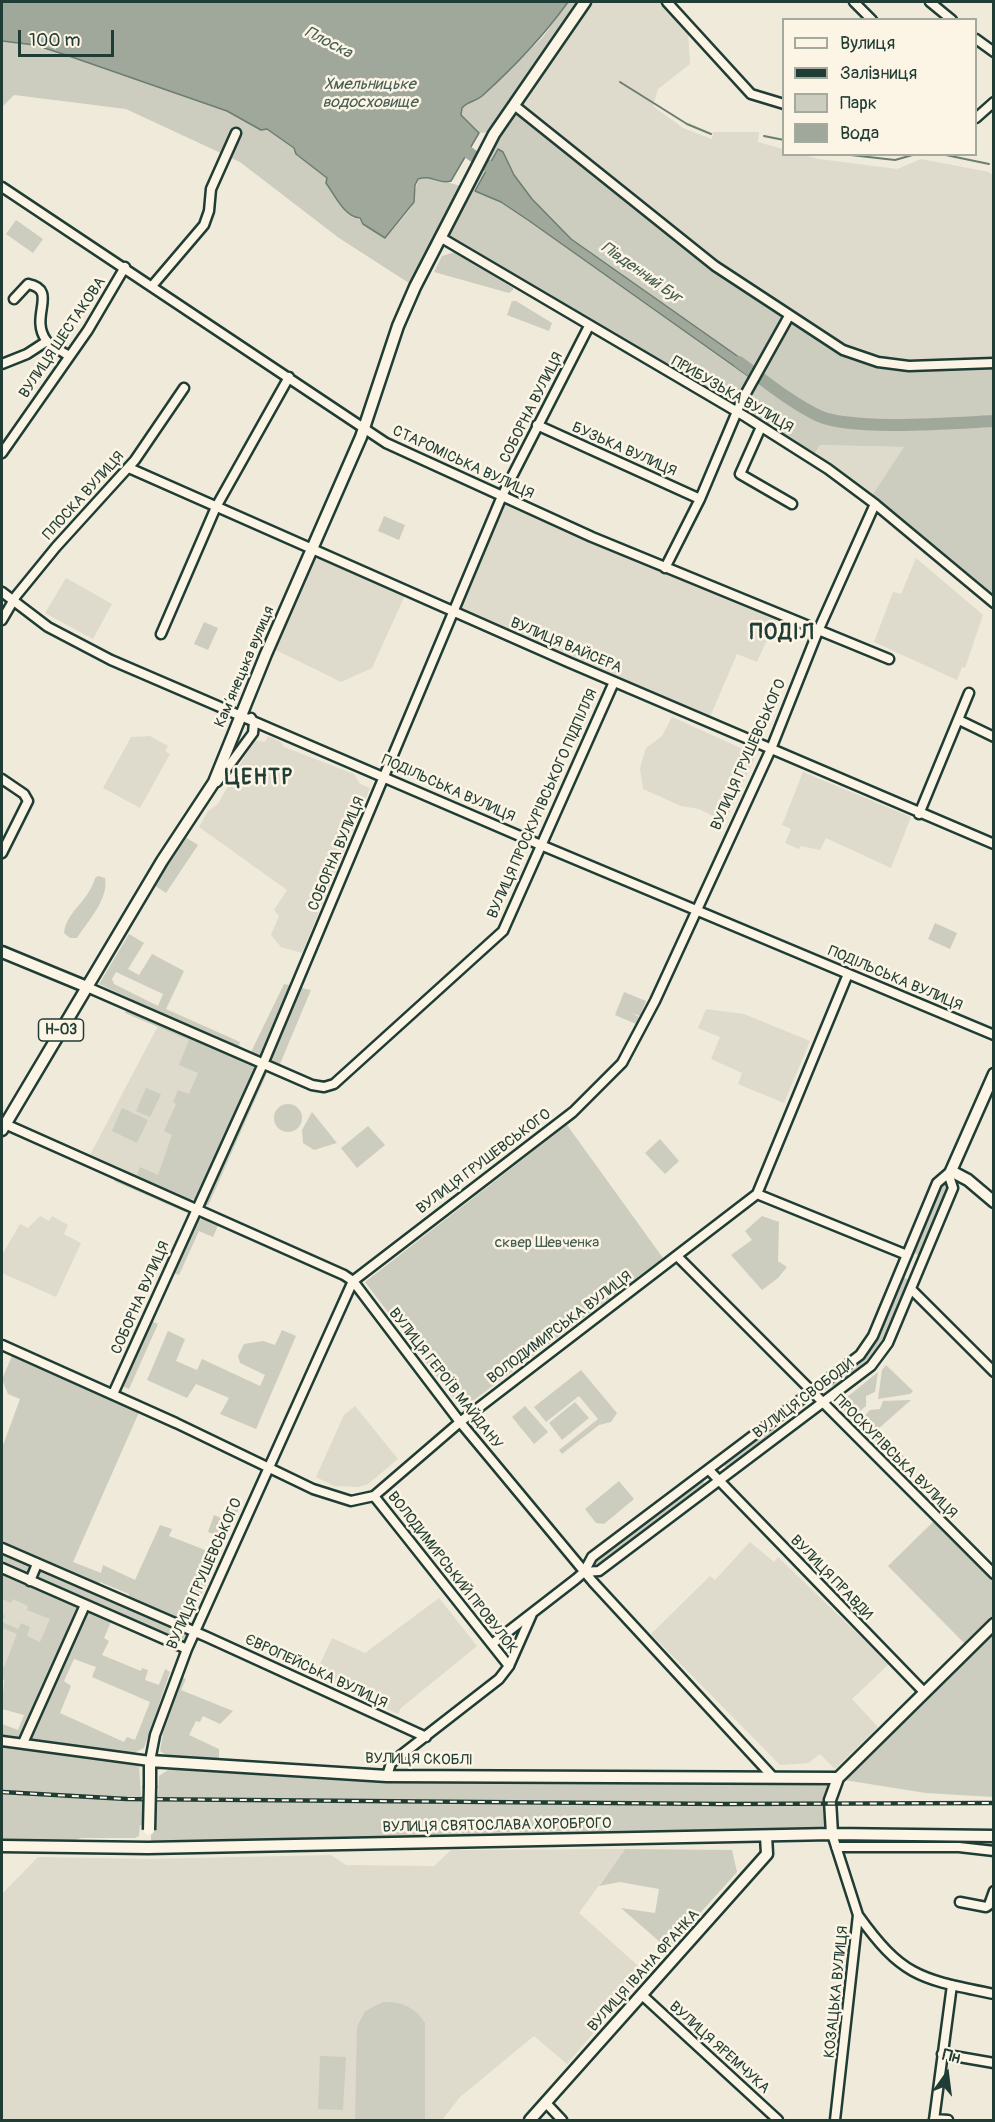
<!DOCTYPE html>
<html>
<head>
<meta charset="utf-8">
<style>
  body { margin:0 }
  #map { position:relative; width:995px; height:2122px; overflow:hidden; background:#efeada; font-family:Pangolin,sans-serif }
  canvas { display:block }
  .frame { position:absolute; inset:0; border:3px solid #1f3d34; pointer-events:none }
  .legend { position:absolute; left:782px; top:18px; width:195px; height:138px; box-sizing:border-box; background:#fcf5e5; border:2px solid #a4ab9e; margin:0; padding:8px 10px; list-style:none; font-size:18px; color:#1f3d34 }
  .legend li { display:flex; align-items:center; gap:12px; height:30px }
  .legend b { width:30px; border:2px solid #a4ab9e }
  .north { position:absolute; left:917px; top:2044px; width:60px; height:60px; -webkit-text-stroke:4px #fcf5e5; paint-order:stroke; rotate:14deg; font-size:16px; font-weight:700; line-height:24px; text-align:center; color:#1f3d34 }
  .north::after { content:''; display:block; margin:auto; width:21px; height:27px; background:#1f3d34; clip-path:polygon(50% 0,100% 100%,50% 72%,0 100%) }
  .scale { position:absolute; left:18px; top:30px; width:96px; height:27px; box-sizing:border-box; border:3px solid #1f3d34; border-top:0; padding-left:8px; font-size:18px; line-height:21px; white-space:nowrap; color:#1f3d34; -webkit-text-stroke:4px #fcf5e5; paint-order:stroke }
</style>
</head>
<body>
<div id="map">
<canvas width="995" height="2122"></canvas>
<div class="frame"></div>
<ul class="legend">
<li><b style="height:8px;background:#fcf5e5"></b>Вулиця</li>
<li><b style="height:8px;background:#1f3d34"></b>Залізниця</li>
<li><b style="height:16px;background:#cccdbf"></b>Парк</li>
<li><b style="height:16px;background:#9fa89a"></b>Вода</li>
</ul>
<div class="north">Пн</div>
<div class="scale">100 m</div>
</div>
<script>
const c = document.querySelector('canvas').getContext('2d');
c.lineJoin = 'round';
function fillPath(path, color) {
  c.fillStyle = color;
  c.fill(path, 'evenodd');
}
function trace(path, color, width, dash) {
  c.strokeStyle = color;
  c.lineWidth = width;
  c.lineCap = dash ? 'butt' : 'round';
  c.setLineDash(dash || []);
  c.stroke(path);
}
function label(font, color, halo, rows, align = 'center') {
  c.font = font + ' Pangolin,sans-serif';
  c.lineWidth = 5;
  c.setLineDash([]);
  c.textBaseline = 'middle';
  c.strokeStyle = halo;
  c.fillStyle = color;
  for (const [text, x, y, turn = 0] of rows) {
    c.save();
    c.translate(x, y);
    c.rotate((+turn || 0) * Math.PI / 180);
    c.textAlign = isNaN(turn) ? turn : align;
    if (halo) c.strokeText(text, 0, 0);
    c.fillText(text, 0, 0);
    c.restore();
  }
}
fillPath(new Path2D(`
  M588,2H663L688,33L690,64L658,89L653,106L683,128L712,139L713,132H759L758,142L783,149L784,154L804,155L819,159L897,169L921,159L989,172L994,176L993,360L909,364L879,359L845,347L717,263L518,104Z
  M820,445L905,447L871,497L813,456Z
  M504,500L777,617L757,662L737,654L709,719L457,609Z
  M313,553L406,593L372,668L341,682L272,648Z
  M916,558L983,615L965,668L962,667L957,680L874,642L893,592L901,594Z
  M66,578L112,604L93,639L45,613Z
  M672,717L756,755L725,822L699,809L681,806L643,789L640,768L646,748L662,736Z
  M150,736L168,746L165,751L170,754L140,808L103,788L131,737Z
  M268,736L281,742L284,747L354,774L360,784L370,788L302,953L281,947L271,935L279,916L274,910L287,890L199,827L208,811L218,804L254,740L265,742Z
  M803,772L911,817L891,868L826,838L820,850L801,846L799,849L785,843L791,829L782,825Z
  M706,1009L744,1014L810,1041L784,1103L738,1084L742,1073L711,1059L720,1037L698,1028Z
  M158,1026L216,1051L156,1184L90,1155Z
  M40,1216L49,1221L52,1216L68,1225L64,1234L81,1243L56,1297L2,1273V1255L20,1224L28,1228Z
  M355,1406L398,1459L368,1484L359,1487L334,1486L316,1477L344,1415Z
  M750,1542L774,1562L778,1557L889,1664L852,1699L878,1727L835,1769L820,1754L808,1763L780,1765L651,1634L710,1576L715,1580Z
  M2,1575L83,1610L60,1663L2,1667Z
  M439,1598L477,1646L401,1708L398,1714L315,1675L332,1638L365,1653Z
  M625,1849L579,1913L645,1972L567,2064L534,2036L460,2097L442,2120H2V1894L38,1857L148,1859L331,1855L346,1865L434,1866L451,1850Z`), '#dedbcc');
fillPath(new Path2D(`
  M568,2H581L492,132L479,133L461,115L462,108L479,98L527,53L543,37Z
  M2,41L35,45L109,69L227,111L261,130L267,129L294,148L296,154L327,178L326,183L344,208L382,237H387L411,208L418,179L427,177L461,186L412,285L339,238L240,162L126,109L14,95L2,107Z
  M515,109L786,317L735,409L444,235L466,190Z
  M16,220L43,239L33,253L6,234Z
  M455,252L513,288V290L509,293L434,272L442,256Z
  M512,301H516L552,323L549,331L507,315Z
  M790,320L842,352L909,369L993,366V599L871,497L904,447L820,445L813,456L740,411Z
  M384,516L405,525L399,540L378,531Z
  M204,622L218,628L208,650L194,644Z
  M185,837L198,845L166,893L154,885Z
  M98,876L105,878C109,899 88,921 77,938H70L64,933C66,912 89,901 95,878Z
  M935,923L957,933L950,949L928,939Z
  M129,934L144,943L128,969L139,975L152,954L184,971L166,1009L240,1042L239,1046L251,1052L284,984L311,990L280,1064L259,1055L253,1067L267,1073L208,1206L192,1199L185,1212L114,1181L120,1168L137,1175L140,1167L158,1175L172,1135L164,1131L176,1104L173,1102L178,1090L189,1094L198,1073L179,1065L189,1040L125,1013L131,999L99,984ZM116,972L163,994L158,1006L114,984L112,979Z
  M624,992L646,1001L640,1016L631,1013L639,1017L636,1024L615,1015Z
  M146,1088L161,1094L150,1117L136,1111Z
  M274 1118a14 14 0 1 1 28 0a14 14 0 1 1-28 0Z
  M122,1108L148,1120L137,1143L112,1131Z
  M312,1112L337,1143L314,1150L303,1143L302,1130Z
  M567,1125L663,1258L462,1409L365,1282Z
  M368,1126L385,1145L357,1168L341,1148Z
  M660,1139L679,1161L665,1174L645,1153Z
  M941,1182L950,1186L921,1256L912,1252Z
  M203,1216L219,1223L213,1237L199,1231L179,1275L171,1272L196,1217L201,1220Z
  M762,1216L779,1222L778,1261L787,1267L778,1278L762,1290L731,1255L752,1240L745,1231Z
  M902,1277L910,1280L885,1341L874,1359L836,1390L830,1383L858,1361Z
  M149,1320L158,1324L129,1389L120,1385Z
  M282,1330L296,1336L256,1429L220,1414L229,1398L196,1384L187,1398L147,1380L168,1331L185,1339L176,1361L197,1370L202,1359L260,1386L265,1375L240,1363L238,1356L244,1344L263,1341L275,1345Z
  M13,1354L140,1410L73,1562L101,1573L103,1565L135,1580L160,1525L172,1529L169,1536L213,1553L220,1537L208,1532L214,1515L225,1520L232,1506L239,1508L188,1625L129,1600V1594L100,1582L96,1586L68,1574L69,1570L2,1542V1448L20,1399L8,1394L2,1379Z
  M886,1365L913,1391L910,1394L878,1399L882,1370Z
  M581,1370L617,1413L611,1422L599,1425L562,1454L559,1450L598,1419L579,1396L546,1422L534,1407Z
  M878,1372L875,1392L866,1396V1406L854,1416L848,1415L841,1407V1402Z
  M911,1400L878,1429L909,1462L902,1469L858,1423L870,1410L880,1409L883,1401Z
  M575,1402L589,1418L562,1440L549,1423Z
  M525,1406L548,1432L534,1444L512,1417Z
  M772,1427L777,1433L728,1470L723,1464Z
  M702,1480L707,1486L596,1568L591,1561Z
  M619,1481L634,1499L604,1524L596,1523L585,1509Z
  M935,1520L993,1578V1620L967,1646L888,1566Z
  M2,1551L188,1632L183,1645L2,1566Z
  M2,1575L111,1622L104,1638L109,1641L102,1655L141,1671L142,1668L148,1670L145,1680L159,1685L165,1669L170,1672L144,1748L132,1754L64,1744L63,1748L139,1765L141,1796L158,1795L159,1776L171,1768L383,1778L835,1783L829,1832L151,1845V1825H140L139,1836L135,1838H81L69,1842L2,1840V1724L18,1730L24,1715L2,1709L4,1680L2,1678V1667H4L17,1634L2,1628V1614L5,1616L2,1622L18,1629L21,1623L30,1627L27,1636L40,1642L50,1619L27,1610L28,1606L13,1599L11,1603L2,1599ZM74,1659L96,1667L92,1677L150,1702L135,1740L127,1737L124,1742L60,1713L71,1686L64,1681Z
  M993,1629V1797L926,1793L844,1780Z
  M183,1678L186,1679L181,1690L233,1711L220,1724L203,1716L200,1722L196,1721L189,1735L219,1749V1761L171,1758L160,1751L163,1733Z
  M625,1849L732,1850L737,1872L668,1949L621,1908L655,1913L659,1889L620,1882L599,1886Z
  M383,2002C400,2001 416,2007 425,2023V2120H355L357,2027L365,2011Z
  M320,2056L346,2057L343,2110L318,2109Z`), '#cccdbf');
const water = new Path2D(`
  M2,2H568C543,37 514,67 482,96C475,102 468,101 462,108L461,115L479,133L451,181C440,185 431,174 418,179L415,185L414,202L385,238L363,224L360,218C345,218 334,194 326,183L327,178L296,154L294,148L267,129L261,130L227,111L66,55L35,45L2,41Z
  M498,149L503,152L514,175L532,199L571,239L753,367L748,376L528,220L501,202L475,191Z`);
fillPath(water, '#9fa89a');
trace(water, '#6c7d71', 1.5);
trace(new Path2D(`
  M620,82L687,124L711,134
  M764,136L784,140
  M842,154L895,160L916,154
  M941,154L989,164`), '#6c7d71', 2);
trace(new Path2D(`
  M455,143L502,176
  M739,362C764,380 791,403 819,416C853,431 953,423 994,421`), '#9fa89a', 12);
const minor = new Path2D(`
  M667,2L751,94L784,104
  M854,2L872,20
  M930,2L952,20
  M976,39L994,52
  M514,105L715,266L843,350L878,362L909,366L994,363
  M976,118L994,102
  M2,187L386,443L592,537L889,659
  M440,237L746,417L828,469L875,504L994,603
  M152,286L204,225L209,211L211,189L236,133
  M14,299L28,284C59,290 29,316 46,340C50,346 62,351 69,356
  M2,364L27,354L47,341
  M537,425L700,499
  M761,427L740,474L792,504
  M2,453L88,330L125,267
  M129,468L568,662L994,844
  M665,568L700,499L741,402L789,316
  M2,592L48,627L111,660L536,843L994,1035
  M2,620L16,596L56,547L135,460L184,388
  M161,634L216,507L289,377
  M959,720L994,737
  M2,779L24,794L28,801L2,853
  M217,782L253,733L254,723L251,718
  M919,814L969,693
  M87,987L312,1085L324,1087L334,1084L503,931L614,682
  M5,1124L344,1275L353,1281L460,1422L593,1582L772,1776
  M757,1194L907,1255
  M677,1256L994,1574
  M911,1289L994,1372
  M2,1345L176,1423L313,1489L351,1501L374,1496L460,1422L757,1194L848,974
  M113,1394L263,1064L502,496L589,326
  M709,1470L924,1692
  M374,1496L509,1666
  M2,1548L207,1637L426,1737
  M2,1568L187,1649
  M584,1572L599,1571L871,1366L888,1343L953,1188L949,1176
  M30,1581L37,1564
  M492,1644L576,1579L584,1572L592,1557L860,1355L873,1336L937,1183L951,1171
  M2,1741L150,1761L155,1735L187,1649L353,1281L573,1112L622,1063L655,1001L771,749L818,631L875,504
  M23,1743L85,1605
  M387,1776L391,1763L499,1679L509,1666L532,1614
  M832,1834L858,1915L835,2120
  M836,1847H959L994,1851
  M960,1902L986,1907L989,1905L994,1891
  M858,1915C903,1978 921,1979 994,1994
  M642,1995L778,2120
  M942,2054L994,2063
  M546,2103L562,2120
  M934,2119L948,2120
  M934,2120L952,1985`);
const major = new Path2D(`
  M2,952L87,987
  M994,1074L951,1171L968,1180L994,1202
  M2,1130L162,861L214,782L266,654L361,437L398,326L415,287L494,134L585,2
  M150,1786V1761L387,1776L838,1778
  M832,1834L830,1800L838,1778L994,1624
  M2,1846L148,1848L832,1834L994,1836
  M530,2120L767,1854L766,1836`);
trace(minor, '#1f3d34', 13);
trace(major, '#1f3d34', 15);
trace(minor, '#fcf5e5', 8);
trace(major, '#fcf5e5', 10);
const rail = new Path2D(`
  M2,1792L127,1799L723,1804L994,1803`);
trace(rail, '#1f3d34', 4.5);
trace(rail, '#fcf5e5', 2, [7]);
const majorBridge = new Path2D(`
  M149,1830L150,1786`);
trace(majorBridge, '#1f3d34', 15, []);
trace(majorBridge, '#fcf5e5', 10);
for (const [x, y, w] of [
  [61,1030,45]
]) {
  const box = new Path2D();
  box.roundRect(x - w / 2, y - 11, w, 22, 4.5);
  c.fillStyle = '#fcf5e5';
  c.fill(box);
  trace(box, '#1f3d34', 1.5);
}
label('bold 14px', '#1f3d34', null, [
  ["Н-03",61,1030]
]);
label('15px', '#1f3d34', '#fcf5e5', [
  ["ВУЛИЦЯ ШЕСТАКОВА",63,338,-56],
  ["ПРИБУЗЬКА ВУЛИЦЯ",732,395,30],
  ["СОБОРНА ВУЛИЦЯ",532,408,-63],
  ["БУЗЬКА ВУЛИЦЯ",624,450,24],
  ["СТАРОМІСЬКА ВУЛИЦЯ",463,463,25],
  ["ПЛОСКА ВУЛИЦЯ",84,496,-48],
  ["ВУЛИЦЯ ВАЙСЕРА",566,646,23],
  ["Камʼянецька вулиця",245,667,-67],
  ["ВУЛИЦЯ ГРУШЕВСЬКОГО",749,755,-66],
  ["ПОДІЛЬСЬКА ВУЛИЦЯ",448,789,24],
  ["ВУЛИЦЯ ПРОСКУРІВСЬКОГО ПІДПІЛЛЯ",543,804,-66],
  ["СОБОРНА ВУЛИЦЯ",337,854,-67],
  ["ПОДІЛЬСЬКА ВУЛИЦЯ",895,979,23],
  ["ВУЛИЦЯ ГРУШЕВСЬКОГО",484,1162,-37],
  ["СОБОРНА ВУЛИЦЯ",141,1298,-66],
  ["ВОЛОДИМИРСЬКА ВУЛИЦЯ",560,1328,-37],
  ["ВУЛИЦЯ ГЕРОЇВ МАЙДАНУ",445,1379,52],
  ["ВУЛИЦЯ СВОБОДИ",804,1399,-37],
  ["ПРОСКУРІВСЬКА ВУЛИЦЯ",895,1457,45],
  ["ВОЛОДИМИРСЬКИЙ ПРОВУЛОК",452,1573,52],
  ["ВУЛИЦЯ ГРУШЕВСЬКОГО",205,1574,-66],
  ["ВУЛИЦЯ ПРАВДИ",831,1578,46],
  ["ЄВРОПЕЙСЬКА ВУЛИЦЯ",316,1672,25],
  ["ВУЛИЦЯ СКОБЛІ",419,1760,1],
  ["ВУЛИЦЯ СВЯТОСЛАВА ХОРОБРОГО",497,1826,-1],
  ["ВУЛИЦЯ ІВАНА ФРАНКА",644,1971,-48],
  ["КОЗАЦЬКА ВУЛИЦЯ",837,1992,-84],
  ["ВУЛИЦЯ ЯРЕМЧУКА",719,2048,42]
]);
label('15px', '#425a50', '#fcf5e5', [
  ["сквер Шевченка",547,1243]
]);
label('italic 16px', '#455d53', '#fcf5e5', [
  ["Плоска",328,43,27],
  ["Хмельницьке",370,85],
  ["водосховище",370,103],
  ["Південний Буг",641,273,35]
]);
c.letterSpacing = '1.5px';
label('bold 21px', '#1f3d34', '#fcf5e5', [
  ["ПОДІЛ",782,634],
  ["ЦЕНТР",259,779]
]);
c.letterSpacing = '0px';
</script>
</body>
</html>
